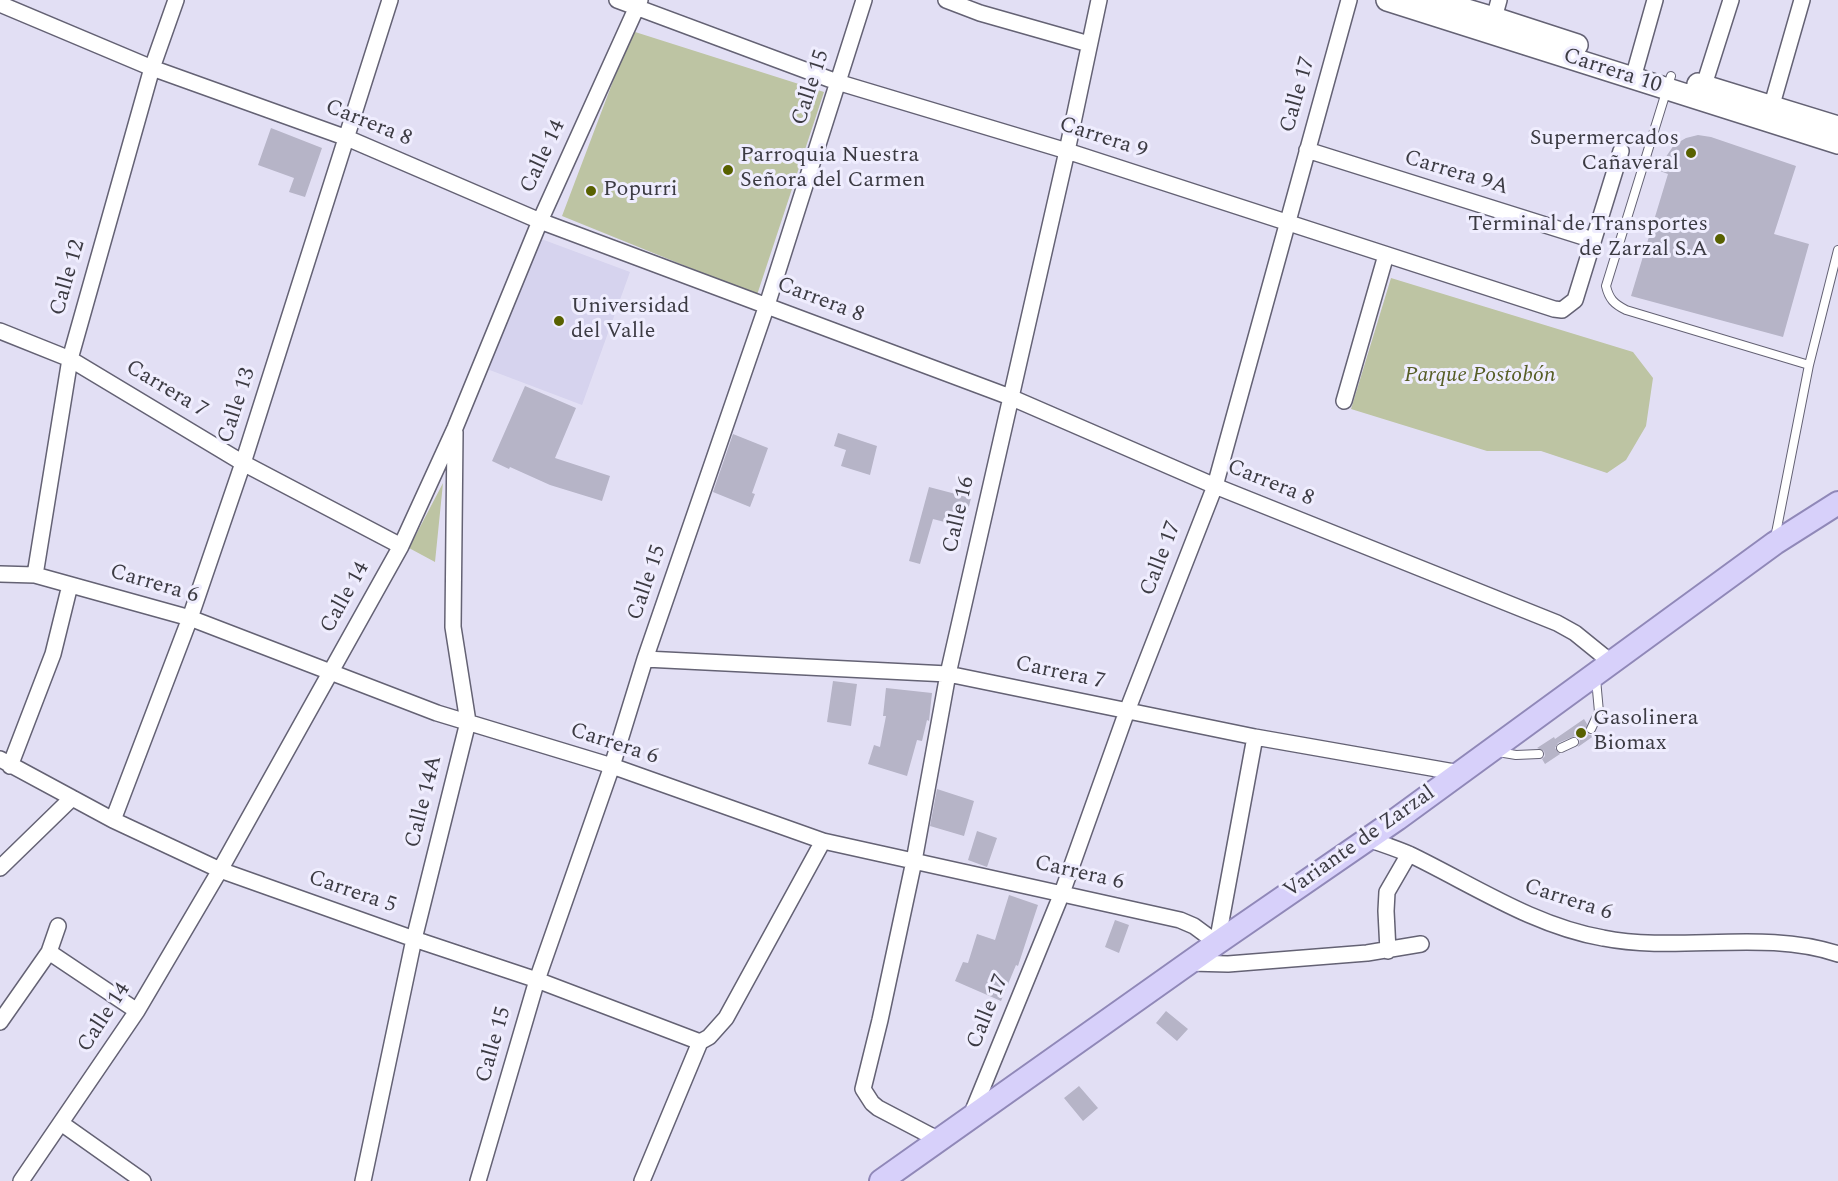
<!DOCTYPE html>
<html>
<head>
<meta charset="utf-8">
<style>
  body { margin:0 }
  canvas { display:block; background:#e2dff4 }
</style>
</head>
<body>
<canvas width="1838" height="1181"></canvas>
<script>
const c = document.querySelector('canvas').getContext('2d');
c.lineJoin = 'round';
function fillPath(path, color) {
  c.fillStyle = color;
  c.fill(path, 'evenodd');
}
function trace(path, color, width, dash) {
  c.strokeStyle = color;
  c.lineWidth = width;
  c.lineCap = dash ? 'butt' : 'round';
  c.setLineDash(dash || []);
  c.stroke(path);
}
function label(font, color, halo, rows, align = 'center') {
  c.font = font + ' Spectral,serif';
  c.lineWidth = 6;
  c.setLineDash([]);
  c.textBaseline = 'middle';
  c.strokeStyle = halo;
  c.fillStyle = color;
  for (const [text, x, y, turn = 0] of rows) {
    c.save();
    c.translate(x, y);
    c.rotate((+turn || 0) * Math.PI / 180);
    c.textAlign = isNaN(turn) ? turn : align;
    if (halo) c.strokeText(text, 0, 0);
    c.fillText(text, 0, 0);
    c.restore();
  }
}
fillPath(new Path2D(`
  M536,237L630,272L582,405L487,369Z`), '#d6d3ee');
fillPath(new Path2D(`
  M632,31L824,92L757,295L562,216Z
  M1391,278L1633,352L1653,378L1646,426L1626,460L1607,473L1541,451H1487L1351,409Z
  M443,483L435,562L409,548Z`), '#bdc4a3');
fillPath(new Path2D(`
  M271,128L322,148L305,197L289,192L294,178L258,165Z
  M1698,135L1711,137L1796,166L1774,234L1809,244L1783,337L1631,296L1668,174L1657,170L1674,145L1686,138Z
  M525,386L576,408L555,458L610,476L602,501L550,485L510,467L509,469L492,461Z
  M838,433L877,446L870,475L841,466L846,450L834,446Z
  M733,434L768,448L752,493L755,494L750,507L713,492Z
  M929,487L971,498L964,527L933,519L920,564L909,561Z
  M833,681L857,684L851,726L827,722Z
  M886,688L932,693L929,721L927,720L922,741L917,740L907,776L868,764L874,745L880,747L886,716H883Z
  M1584,719L1587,724L1586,732L1589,735H1595L1578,747L1580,740L1575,736L1558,743L1555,748L1560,754L1545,764L1542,759L1545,756L1544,751L1537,748L1554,737L1555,739Z
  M937,789L974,801L964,836L930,826Z
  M977,831L997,838L987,867L968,860Z
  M1009,895L1038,905L1018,966L1016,965L1001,1001L955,981L963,962L968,963L977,934L995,940Z
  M1115,920L1129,925L1119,953L1105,947Z
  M1166,1011L1188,1029L1177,1041L1156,1023Z
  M1079,1086L1098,1108L1083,1121L1064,1098Z`), '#b6b4c7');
const lane = new Path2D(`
  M1671,76L1606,286C1609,299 1614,304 1626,310L1809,365
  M1775,538L1809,365L1838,250
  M1591,729L1599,712L1596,679
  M1561,748L1574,742
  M1498,752L1516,755L1539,754`);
const street = new Path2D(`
  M617,0L837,82L1067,151L1554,309L1562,310L1575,300L1621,151
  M946,0L980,13L1089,44
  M0,4L152,68L347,138L540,221L1010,397L1215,486L1557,623L1575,633L1612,663
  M1494,18L1499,0
  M1633,78L1655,0
  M1704,85L1731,0
  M1769,115L1802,0
  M1307,150L1593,240
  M0,331L70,359L243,463L401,546
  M1344,401L1386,255
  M0,574L35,575L190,618L437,713L612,766L823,841L1180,920L1194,926L1217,943L1255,737
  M35,575L70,359L152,68L176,0
  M645,659L948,674L1255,737L1460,773
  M0,759L113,820L220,870L414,939L537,980L700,1042
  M10,766L53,654L70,585
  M113,820L190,618L243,463L390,0
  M1368,839C1382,844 1398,849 1411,855C1473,885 1534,926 1603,938C1678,953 1765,929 1838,954
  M0,868L72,798
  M1388,951L1386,911L1387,892L1409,854
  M49,952L137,1011
  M1190,963L1228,964L1367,953L1421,944
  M0,1022L49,952L58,926
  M970,1118L1062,893L1127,711L1215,486L1349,0
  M61,1123L143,1181
  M939,1140L878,1108L872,1103L863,1089L880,1020L914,861L948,674L1067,151L1099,0
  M21,1181L137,1011L220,870L401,546L455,428L540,221L640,0
  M363,1181L414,939L468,722L453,627L455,432
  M478,1181L537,980L612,766L645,659L767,305L864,0
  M642,1181L700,1042L709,1037L726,1018L823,841`);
const secondary = new Path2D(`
  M1387,0L1838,143
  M1433,0L1494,18L1577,45
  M1698,84L1838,127`);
const primary = new Path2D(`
  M881,1181L1217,943L1397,819L1775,543L1838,503`);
trace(lane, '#646274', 10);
trace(street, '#646274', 18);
trace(secondary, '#646274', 24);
trace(primary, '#9088b8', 26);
trace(lane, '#fff', 8);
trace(street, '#fff', 15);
trace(secondary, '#fff', 21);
trace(primary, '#d7d0fa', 22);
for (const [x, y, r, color] of [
  [1691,153,6,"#586100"],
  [728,170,6,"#586100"],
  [591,191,6,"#586100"],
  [1720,239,6,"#586100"],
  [559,321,6,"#586100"],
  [1581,733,6,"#586100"]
]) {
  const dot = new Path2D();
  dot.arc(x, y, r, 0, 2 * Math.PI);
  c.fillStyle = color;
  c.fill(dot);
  trace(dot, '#efedfe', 2);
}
label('22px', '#3c3b43', '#efedfe', [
  ["Carrera 10",1612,72,18],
  ["Calle 15",812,88,-72],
  ["Calle 17",1299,95,-74],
  ["Carrera 8",368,124,22],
  ["Carrera 9",1103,139,18],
  ["Calle 14",544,157,-65],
  ["Carrera 9A",1456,174,17],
  ["Calle 12",69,278,-74],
  ["Carrera 8",820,301,21],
  ["Carrera 7",166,390,31],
  ["Calle 13",238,406,-72],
  ["Carrera 8",1270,484,22],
  ["Calle 16",960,515,-77],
  ["Calle 17",1162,559,-69],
  ["Calle 15",648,583,-71],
  ["Carrera 6",154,585,16],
  ["Calle 14",346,598,-61],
  ["Carrera 7",1060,674,12],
  ["Carrera 6",614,745,18],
  ["Calle 14A",425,802,-76],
  ["Variante de Zarzal",1360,843,-35],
  ["Carrera 6",1079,874,13],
  ["Carrera 5",352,893,19],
  ["Carrera 6",1568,901,18],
  ["Calle 17",989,1012,-68],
  ["Calle 14",105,1018,-57],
  ["Calle 15",495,1045,-74]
]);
label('22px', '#3c3b43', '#efedfe', [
  ["Supermercados",1679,140,"right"],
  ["Cañaveral",1679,165,"right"],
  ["Parroquia Nuestra",740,157],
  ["Señora del Carmen",740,182],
  ["Popurri",603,191],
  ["Terminal de Transportes",1708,226,"right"],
  ["de Zarzal S.A",1708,251,"right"],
  ["Universidad",571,308],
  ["del Valle",571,333],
  ["Gasolinera",1593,720],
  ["Biomax",1593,745]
], 'left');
label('italic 22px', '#565d25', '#efedfe', [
  ["Parque Postobón",1480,377]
]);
</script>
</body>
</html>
